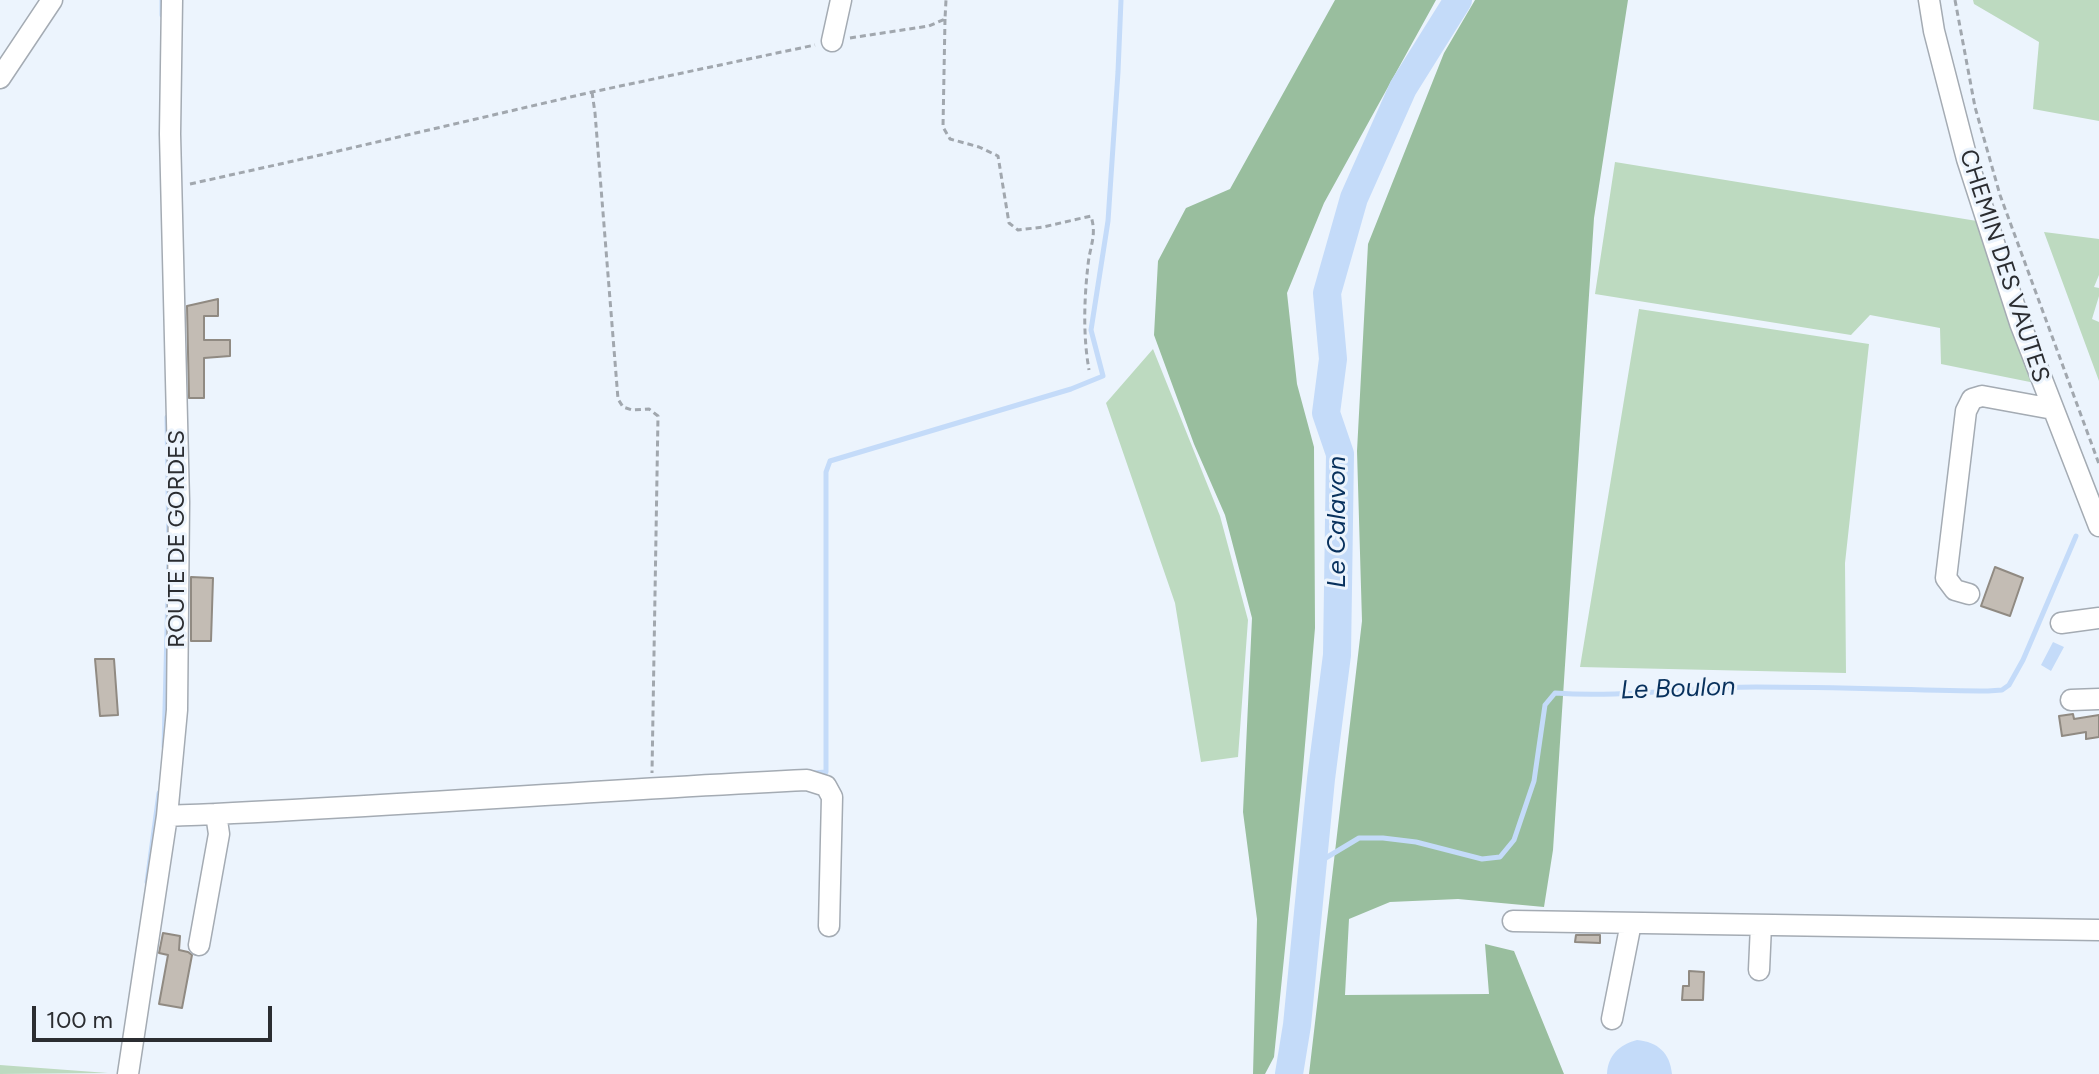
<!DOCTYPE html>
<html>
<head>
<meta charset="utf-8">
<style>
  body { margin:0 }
  #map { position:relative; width:2099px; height:1074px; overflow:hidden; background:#ecf4fd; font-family:Figtree,sans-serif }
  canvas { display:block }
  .scale { position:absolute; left:32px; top:1006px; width:240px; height:36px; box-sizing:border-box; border:4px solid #2b2d31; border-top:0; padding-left:10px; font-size:24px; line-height:28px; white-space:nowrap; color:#2b2d31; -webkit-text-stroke:6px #ecf4fd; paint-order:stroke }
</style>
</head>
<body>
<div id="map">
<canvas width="2099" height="1074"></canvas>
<div class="scale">100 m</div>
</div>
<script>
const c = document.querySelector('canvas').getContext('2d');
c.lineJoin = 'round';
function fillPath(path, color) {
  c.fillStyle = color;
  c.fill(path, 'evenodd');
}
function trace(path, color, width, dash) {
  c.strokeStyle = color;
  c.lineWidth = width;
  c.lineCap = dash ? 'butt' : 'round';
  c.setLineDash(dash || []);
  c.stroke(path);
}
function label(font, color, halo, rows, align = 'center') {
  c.font = font + ' Figtree,sans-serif';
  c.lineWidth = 6;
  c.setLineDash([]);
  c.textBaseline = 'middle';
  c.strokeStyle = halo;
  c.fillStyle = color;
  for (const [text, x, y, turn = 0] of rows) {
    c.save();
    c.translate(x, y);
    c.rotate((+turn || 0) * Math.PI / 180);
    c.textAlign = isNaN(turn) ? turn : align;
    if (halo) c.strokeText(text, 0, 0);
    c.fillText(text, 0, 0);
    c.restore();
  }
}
fillPath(new Path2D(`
  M1973,0H2099V121L2033,109L2039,42L1974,4Z
  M1615,162L1977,221L2035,383L1941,364L1940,328L1870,315L1851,335L1595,294Z
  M2044,232L2099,239V275L2094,287L2099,288V296L2092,319L2099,322V381Z
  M1639,309L1869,344L1845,563L1846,673L1580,667Z
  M1153,349L1220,516L1248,620L1238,757L1201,762L1175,603L1106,403Z
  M0,1065L108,1073L0,1074Z`), '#bddac0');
fillPath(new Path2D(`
  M1335,0H1436L1324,203L1287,293L1297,384L1314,447L1315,628L1302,780L1274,1057L1265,1074H1253L1257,919L1243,812L1252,618L1225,515L1194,444L1154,335L1158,261L1186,208L1230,189Z
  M1475,0H1628L1594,218L1553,850L1544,907L1458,899L1390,902L1349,919L1345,995L1489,994L1485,944L1514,951L1564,1074H1309L1362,621L1357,451L1368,244L1444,53Z`), '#99be9e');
fillPath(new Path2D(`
  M2053,642L2064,647L2051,671L2041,665Z
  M1637,1040C1658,1042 1670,1053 1672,1074H1607C1608,1055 1619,1045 1637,1040Z`), '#c4dbf9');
trace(new Path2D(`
  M162,0V15
  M164,747L169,553L167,417
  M812,773L826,772V472L830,461L1071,389L1103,376L1091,330L1108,221L1118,72L1121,0
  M1314,865L1359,838H1383L1416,842L1482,859L1500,857L1514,840L1534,781L1545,705L1555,693C1622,698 1689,687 1756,687C1834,687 1911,690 1988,691L2002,690L2009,685L2023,660L2076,536
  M147,882L159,793`), '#c4dbf9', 5);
trace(new Path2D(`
  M1289,1074L1297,1025L1321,779L1337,655L1340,454L1326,413L1333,359L1327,293L1354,198L1403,88L1458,0`), '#c4dbf9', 28);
const building = new Path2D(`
  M218,299V316H204V340H230V356L204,358V398H189L187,306Z
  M1995,567L2023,578L2010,616L1981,606Z
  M191,577L213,578L211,641H191Z
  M95,659H114L118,715L100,716Z
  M2073,714L2074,719L2099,715V737L2086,739V732L2062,736L2059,716Z
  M163,933L180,936L179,950L188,952L192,955L182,1008L159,1004L168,955L159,953Z
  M1576,935H1600V943L1575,942Z
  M1689,971L1704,972L1703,1000H1682L1683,986H1689Z`);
fillPath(building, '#c3bcb4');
trace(building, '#908a82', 2);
const minor = new Path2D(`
  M1929,0L1934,31L1967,159L2020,323L2099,526
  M832,41L841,0
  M0,78L52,0
  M1969,594L1955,590L1946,578L1966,411L1972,399L1982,396L2053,409
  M2061,623L2099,618
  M2071,700L2099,699
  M167,816C380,808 593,790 807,780L826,786L832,797L829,926
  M1513,921L2099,930
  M199,945L219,834L216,814
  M1759,970L1761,925
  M1612,1019L1631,923
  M128,1074L167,816L177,710L179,502L170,134L172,0`);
trace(minor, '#a4abb3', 23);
trace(new Path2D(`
  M1955,0L1975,107L2000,195L2099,464
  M945,19L943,127L950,139L979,147L998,156L1009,223L1018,230L1043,227L1091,216C1097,236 1090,245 1088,265C1084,300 1083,336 1089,370
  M850,38L929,26L945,19L946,0
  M592,92L595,113L618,399L623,407L632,410L649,409L658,416L652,773
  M190,184L334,152L592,92L815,45`), '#a1a7ae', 3, [6, 4]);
trace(minor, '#fff', 20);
label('24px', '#2b2d31', '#ecf4fd', [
  ["CHEMIN DES VAUTES",2004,266,72],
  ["ROUTE DE GORDES",177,539,-90]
]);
label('italic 26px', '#08315d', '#ecf4fd', [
  ["Le Calavon",1337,522,-90],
  ["Le Boulon",1678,689,-2]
]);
</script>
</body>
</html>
